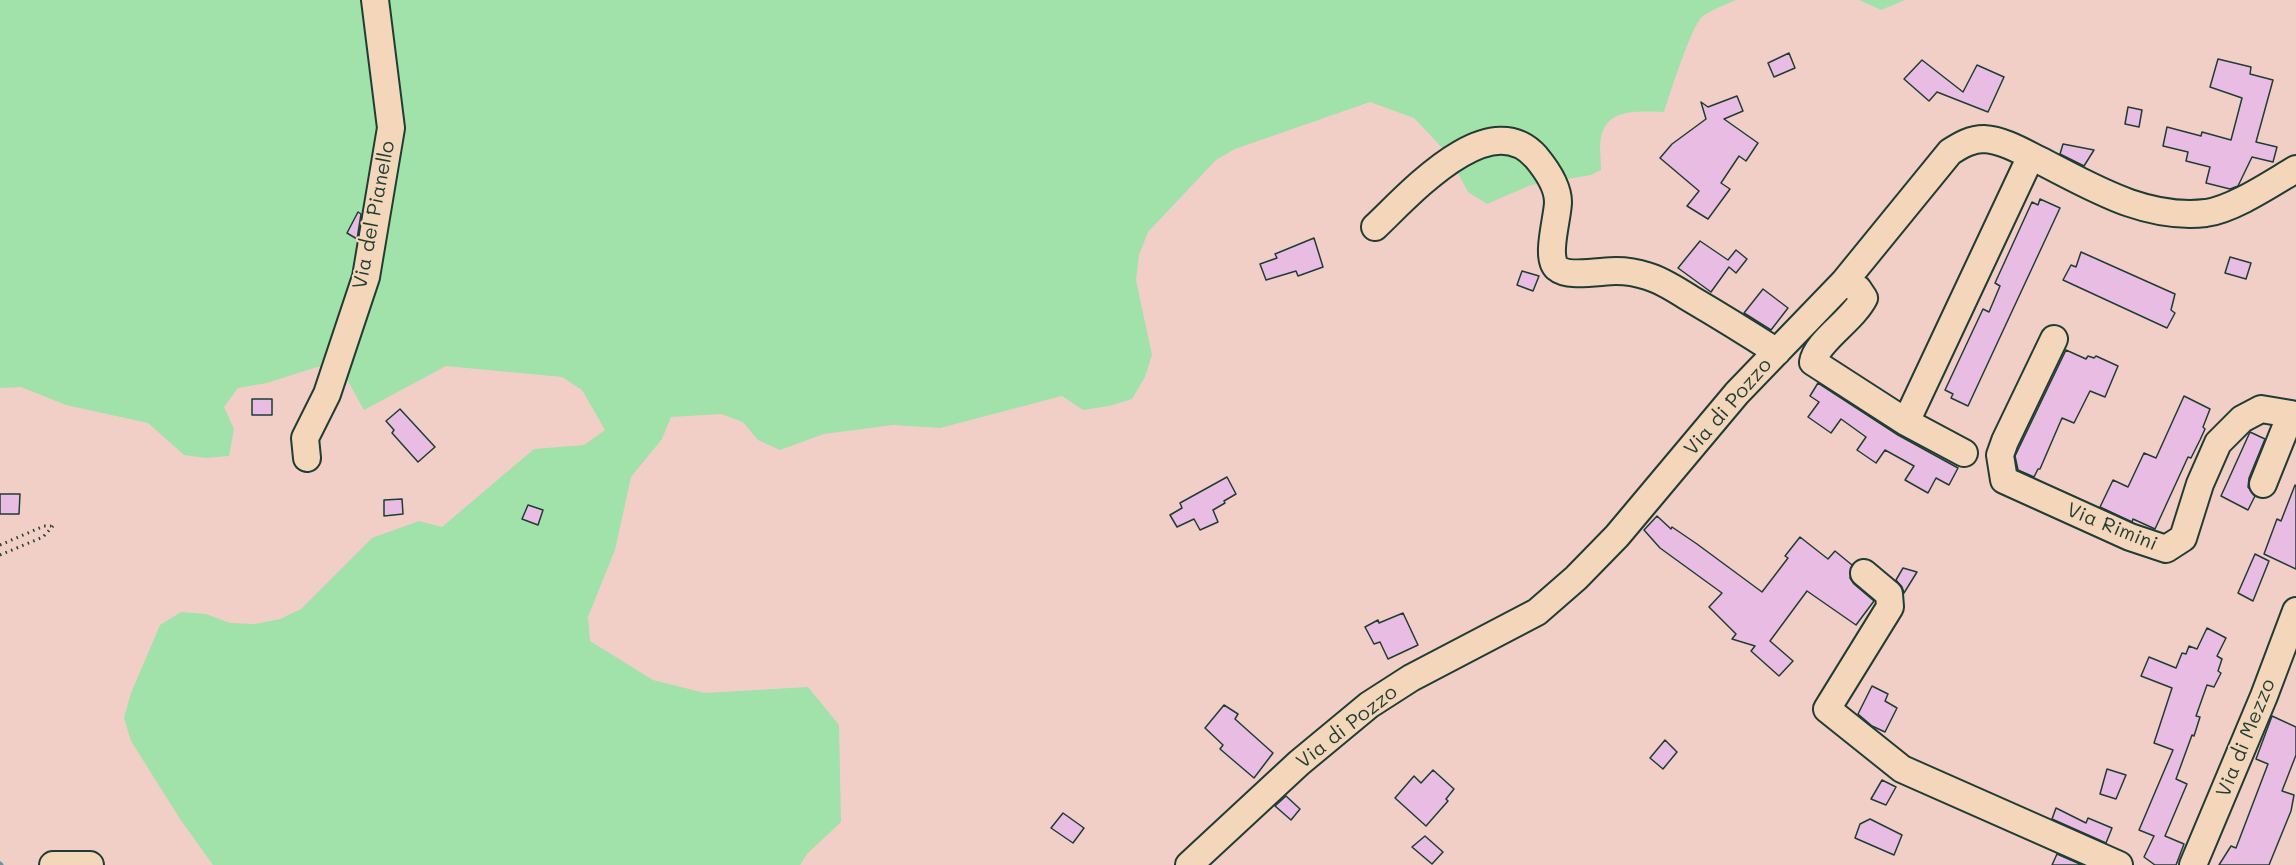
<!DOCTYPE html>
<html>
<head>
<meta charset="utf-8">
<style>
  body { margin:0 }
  canvas { display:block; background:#f1cfc7 }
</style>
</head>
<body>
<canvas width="2296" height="865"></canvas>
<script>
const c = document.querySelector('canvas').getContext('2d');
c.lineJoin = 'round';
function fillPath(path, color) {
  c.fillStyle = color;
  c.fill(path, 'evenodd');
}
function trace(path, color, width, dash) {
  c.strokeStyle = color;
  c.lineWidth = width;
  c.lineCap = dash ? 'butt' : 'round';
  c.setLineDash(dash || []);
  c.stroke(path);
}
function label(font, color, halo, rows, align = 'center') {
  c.font = font + ' Mali,sans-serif';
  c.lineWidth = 4.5;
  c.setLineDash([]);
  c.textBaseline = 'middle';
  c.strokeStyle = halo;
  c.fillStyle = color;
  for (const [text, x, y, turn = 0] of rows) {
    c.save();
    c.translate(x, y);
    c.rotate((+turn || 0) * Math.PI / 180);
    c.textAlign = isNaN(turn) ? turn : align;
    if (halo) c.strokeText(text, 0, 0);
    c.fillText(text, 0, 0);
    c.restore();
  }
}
fillPath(new Path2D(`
  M0,0H1736C1725,5 1712,9 1702,17C1691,27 1670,94 1664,112C1644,112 1612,107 1603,131C1598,141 1601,158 1601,170L1591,175L1531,185L1487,204L1468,192L1447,153L1414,118L1370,102L1235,149L1216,160L1148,232L1139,255L1136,280L1152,355L1145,377L1132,399L1109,406L1083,410L1062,396L940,428L893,425L824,434L780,450L758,440L743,422L721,414L671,417L662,439L631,477L615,550L588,617L590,641L653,680L705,693L808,687L839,725L841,822L807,854L800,865H213L180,819L131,741L124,718L131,693L160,625L181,612L206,614L230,623L255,624L280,619L301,609L372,538L419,521L442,527L534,449L584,445L605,430L582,390L562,377L446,366L364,410L340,367H317L267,383L238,388L224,407L234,429L229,456L205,458L184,455L148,423L66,405L21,387L0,388Z
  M1859,0H1905L1881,10Z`), '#a1e1aa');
trace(new Path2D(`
  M0,864L1,865`), '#609ba2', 5);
const building = new Path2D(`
  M1789,53L1795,68L1774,77L1768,63Z
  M2218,59L2251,67L2250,74L2273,80L2256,142L2277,147L2273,162L2252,157L2238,186L2230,189L2206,183L2210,167L2186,161L2188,152L2163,146L2167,127L2201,136L2202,132L2231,140L2242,98L2210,87Z
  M1922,60L1963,92L1977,65L2004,77L1988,112L1937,92L1929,101L1904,79Z
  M1737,96L1743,111L1724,119L1758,143L1746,161L1739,156L1721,183L1730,189L1708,219L1687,206L1699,191L1660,158L1672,144L1706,119L1701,102L1708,107Z
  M2128,107L2142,110L2139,127L2125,124Z
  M2063,144L2094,150L2084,166L2060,154Z
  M2040,199L2060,208L1968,406L1951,398L1953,394L1945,390L1983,309L1989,312L2000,286L1995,283L2032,202L2038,205Z
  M358,212L361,214L357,239L347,233Z
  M1314,238L1323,267L1298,276L1296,271L1266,280L1260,264L1277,258L1275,254Z
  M1700,241L1728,260L1736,250L1747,259L1736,273L1729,267L1711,292L1678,268Z
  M2081,252L2175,294L2171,310L2175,313L2167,328L2063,280L2071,265L2076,267Z
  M2230,257L2251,263L2246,279L2225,273Z
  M1522,271L1539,276L1533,291L1517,285Z
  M1763,289L1788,308L1771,330L1744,313Z
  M2066,350L2086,359L2088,356L2094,358L2096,356L2118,366L2105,397L2090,391L2074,423L2062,418L2040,469H2038L2034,477L2018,470L2015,456Z
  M1818,383L1898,435L1958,468L1949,485L1936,478L1928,493L1905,480L1914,466L1885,450L1876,463L1857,450L1866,437L1841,419L1831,433L1808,417L1819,402L1810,396Z
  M2184,396L2210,409L2203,427L2205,429L2200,440L2191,458L2188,457L2155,529L2133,519L2132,522L2100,507L2113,480L2128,487L2144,453L2156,458Z
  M252,399H272V415H252Z
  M400,409L435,447L418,462L392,433L394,430L386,421Z
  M2250,432L2265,439L2249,478L2248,487L2255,496L2248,510L2221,496Z
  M1227,477L1236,494L1224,501L1225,503L1213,510L1218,522L1200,530L1194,519L1177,527L1170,515L1182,508L1180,503Z
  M2295,485L2296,486V569L2264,554L2277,519L2281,521Z
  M0,494H20L19,514H0Z
  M402,499L403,514L384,516V500Z
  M528,505L543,510L538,525L522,519Z
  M1657,516L1671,529L1672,527L1697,544L1762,592L1788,558L1785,556L1800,537L1828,559L1835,551L1852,565L1850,578L1854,584L1874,601L1856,625L1807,591L1770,641L1793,661L1779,676L1751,651L1755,646L1732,639L1736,634L1709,607L1722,593L1660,548L1644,530Z
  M2255,554L2269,561L2253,601L2238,593Z
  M1903,568L1917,572L1904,593L1902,587L1896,580Z
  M1403,613L1418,645L1388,659L1380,642L1374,644L1365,627L1378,620L1379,623Z
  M2207,628L2226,638L2217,656L2222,659L2218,671L2221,673L2214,687L2207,685L2196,716L2200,717L2194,736L2192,735L2176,779L2187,784L2165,836L2184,844L2176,865H2155L2144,857L2154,836L2139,830L2173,750L2154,743L2172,688L2141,676L2149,657L2176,668L2182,653L2186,654L2189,646L2197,649Z
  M1872,686L1888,694L1885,701L1897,708L1885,732L1872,726L1858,714Z
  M1224,705L1238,714L1235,719L1273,753L1254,778L1220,749L1223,745L1205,728Z
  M2272,716L2296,727V755L2282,791L2294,795L2291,811L2269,865H2219L2231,846L2236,848L2268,764L2256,759Z
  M1665,740L1677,752L1663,769L1650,758Z
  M2107,769L2126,775L2116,799L2100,794Z
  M1433,770L1454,789L1446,799L1448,801L1426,826L1395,798L1414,776L1421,783Z
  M1882,780L1896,787L1886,805L1871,799Z
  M1286,796L1300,809L1291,820L1275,806Z
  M2056,808L2086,823L2088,818L2112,828L2106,843L2052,819Z
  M1063,813L1084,828L1073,843L1051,828Z
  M1870,819L1902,835L1894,855L1855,838L1860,824Z
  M1425,836L1443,852L1432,864L1412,847Z
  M2057,854L2082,865H2052Z`);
fillPath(building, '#e9bde3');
trace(building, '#1f3d34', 1.5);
const minor = new Path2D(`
  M1375,227C1409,195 1489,104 1536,157C1546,169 1558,186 1558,202C1558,217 1545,258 1557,268C1568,278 1601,271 1616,271C1626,271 1638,273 1647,276C1662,280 1678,291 1691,299C1720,316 1749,334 1777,352
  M1844,282L1858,289L1864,298C1852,321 1816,342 1813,362L1906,422L1964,453
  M2054,339L2005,441L2000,455L2004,480L2130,537L2166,549L2183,538L2200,484L2218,443L2242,419L2261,409L2291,414L2296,416
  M1906,422L2031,156
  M307,458L305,438L327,394L366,277L391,128L375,0
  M2263,484L2291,414
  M1864,573L1889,594L1890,607L1827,709L1902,769L2119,865
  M53,865H90
  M1189,865L1299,763L1369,705L1411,678L1537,612L1576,578L1617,536L1737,393L1844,282L1950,152C1961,145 1971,139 1984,139C2003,140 2023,152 2039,160C2092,187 2145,220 2206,213C2234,209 2272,183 2296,169
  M2193,865L2264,696L2296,611`);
trace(minor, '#1f3d34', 30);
trace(new Path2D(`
  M0,545L44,526H51
  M0,555L43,537L53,526`), '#1f3d34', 3, [1.5, 4.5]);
trace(minor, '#f4d7bb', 26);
label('20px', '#1f3d34', '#f4d7bb', [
  ["Via del Pianello",374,215,-79],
  ["Via di Pozzo",1728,407,-49],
  ["Via Rimini",2112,527,22],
  ["Via di Pozzo",1347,727,-38],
  ["Via di Mezzo",2246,738,-68]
]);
</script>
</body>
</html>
